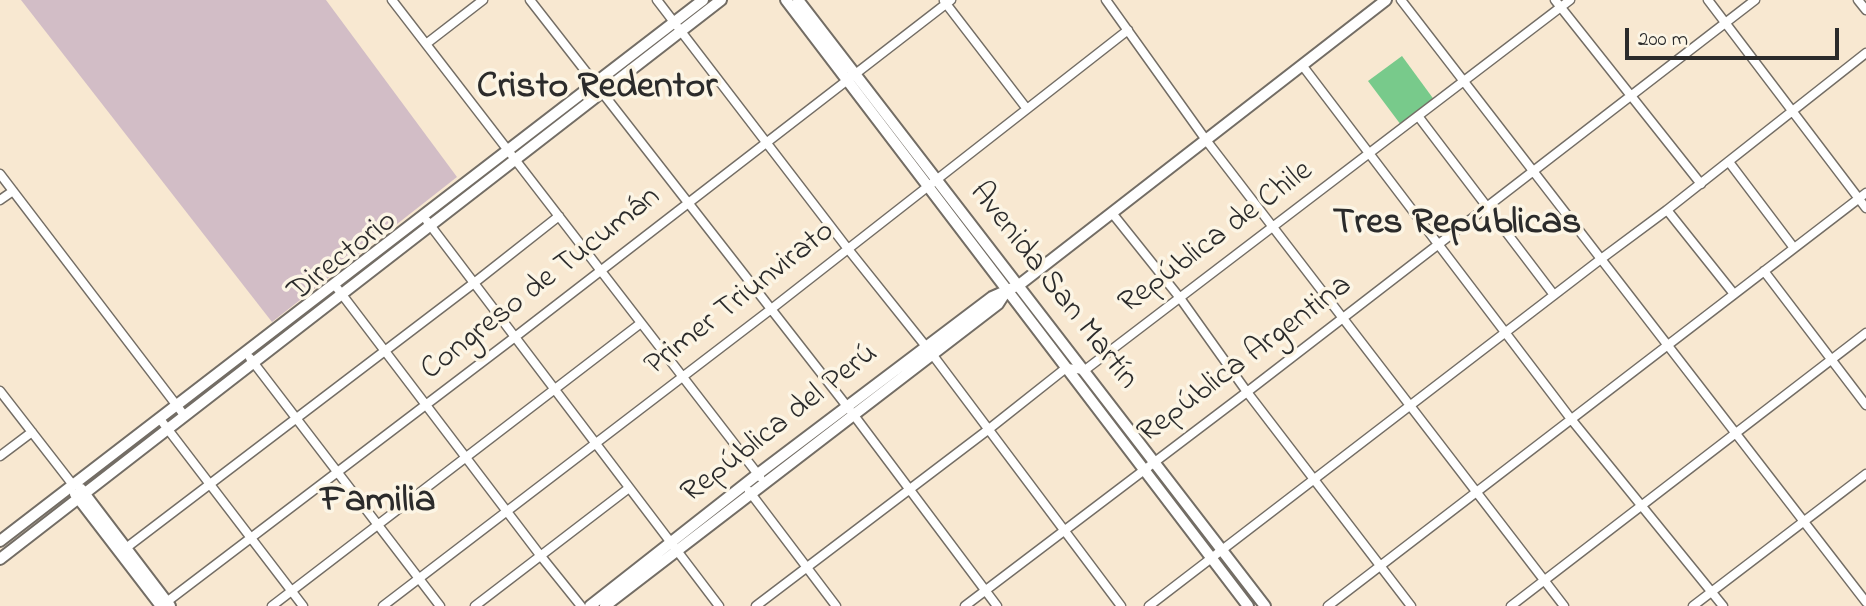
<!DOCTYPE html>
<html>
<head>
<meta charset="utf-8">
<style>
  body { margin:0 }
  #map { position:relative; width:1866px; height:606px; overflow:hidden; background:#f8e8d1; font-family:"Indie Flower",sans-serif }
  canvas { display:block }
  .scale { position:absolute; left:1625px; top:28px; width:214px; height:32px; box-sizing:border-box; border:4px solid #2b2b2b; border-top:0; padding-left:9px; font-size:21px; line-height:24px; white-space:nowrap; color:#2b2b2b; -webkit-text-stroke:5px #fcf5e5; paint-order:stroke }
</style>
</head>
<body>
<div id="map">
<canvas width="1866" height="606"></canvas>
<div class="scale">200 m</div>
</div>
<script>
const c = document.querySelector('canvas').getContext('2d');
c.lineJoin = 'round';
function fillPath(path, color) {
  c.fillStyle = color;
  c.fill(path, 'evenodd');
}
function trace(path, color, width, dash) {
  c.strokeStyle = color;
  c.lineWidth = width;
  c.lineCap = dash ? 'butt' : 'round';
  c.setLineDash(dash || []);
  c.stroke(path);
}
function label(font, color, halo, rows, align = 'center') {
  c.font = font + ' "Indie Flower",sans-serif';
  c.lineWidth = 7;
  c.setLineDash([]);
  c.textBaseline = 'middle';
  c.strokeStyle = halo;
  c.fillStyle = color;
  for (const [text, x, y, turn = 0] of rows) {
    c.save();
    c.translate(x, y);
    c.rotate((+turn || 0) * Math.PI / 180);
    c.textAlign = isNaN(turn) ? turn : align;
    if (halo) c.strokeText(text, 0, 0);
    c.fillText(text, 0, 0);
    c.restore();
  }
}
fillPath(new Path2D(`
  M21,0H326L457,177L272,322Z`), '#d2bdc6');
fillPath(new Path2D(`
  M1402,56L1435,101L1401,125L1368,81Z`), '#78ca8b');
const street = new Path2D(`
  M392,0L760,477
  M530,0L853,414L997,606
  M657,0L848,249L932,354L1121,606
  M1106,0L1206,140L1564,606
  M1401,0L1866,602
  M1555,0L1701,184
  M1708,0L1866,208
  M1858,0L1866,10
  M944,1L1027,109
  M426,44L483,0
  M1302,65L1571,419L1723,606
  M1418,116L1554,295
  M1729,162L1794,248
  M0,174L184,415
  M0,200L13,191
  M1667,210L1734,294
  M1112,213L1180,298L1247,392L1411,606
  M427,221L719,606
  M1764,271L1866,405
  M334,284L540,555L581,606
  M250,358L440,606
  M0,391L73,485
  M160,419L303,606
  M0,456L32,432
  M749,491L836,606
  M126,548L474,283L559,216
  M164,604L515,337L951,0
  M272,606L641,323
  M383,606L770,310L1128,30
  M475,606L629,488
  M756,606L989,429L1066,368L1085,370L1570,0
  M965,606L1247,392L1755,0
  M1149,606L1601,259L1667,210L1866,53
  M1328,606L1866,193
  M1511,606L1866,333
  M1693,606L1866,474`);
const secondary = new Path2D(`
  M786,0L1248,606
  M798,0L1265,606
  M81,489L170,606
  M75,494L161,606
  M0,541L703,0
  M0,559L721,0
  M590,606L758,474L992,297L1019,285L1386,0
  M605,606L998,304L1007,290`);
trace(street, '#736d65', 11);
trace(secondary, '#736d65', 14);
trace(street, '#fff', 8);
trace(secondary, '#fff', 10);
label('32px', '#2b2b2b', '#fcf5e5', [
  ["República de Chile",1217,239,-37],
  ["Directorio",344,258,-38],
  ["Congreso de Tucumán",542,285,-38],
  ["Avenida San Martín",1052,287,52],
  ["Primer Triunvirato",741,300,-38],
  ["República Argentina",1246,361,-37],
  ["República del Perú",781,425,-38]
]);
label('bold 38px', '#2b2b2b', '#fcf5e5', [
  ["Cristo Redentor",597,90],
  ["Tres Repúblicas",1457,226],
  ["Familia",378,504]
]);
</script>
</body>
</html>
